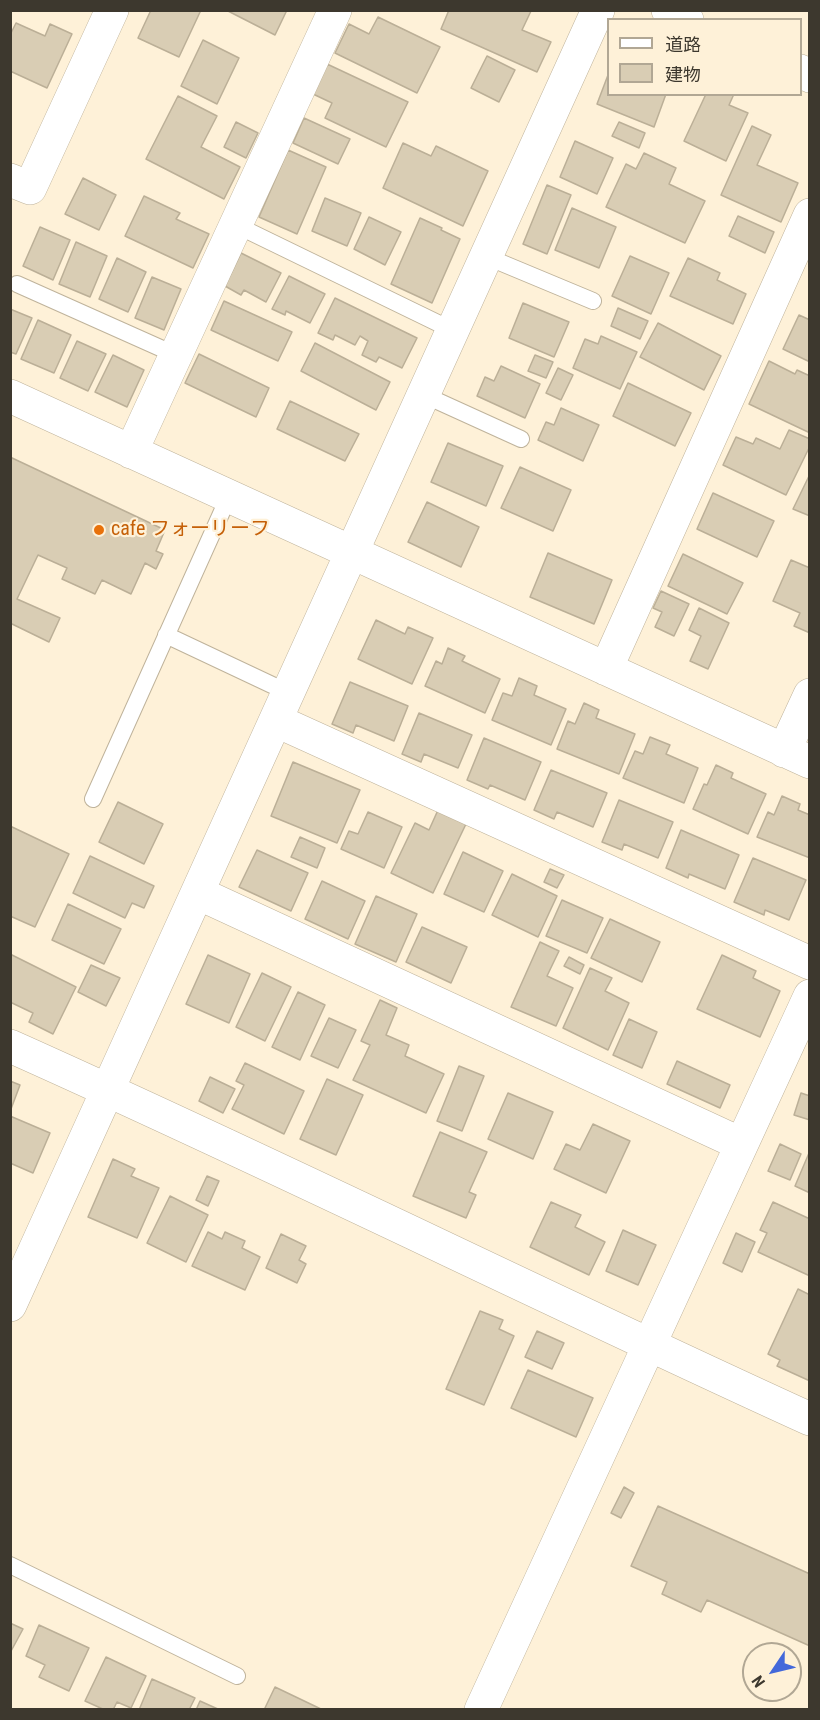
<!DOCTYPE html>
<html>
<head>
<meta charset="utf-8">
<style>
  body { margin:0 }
  #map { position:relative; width:820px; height:1720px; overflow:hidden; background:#fef1d8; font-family:"Roboto Condensed","Noto Sans JP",sans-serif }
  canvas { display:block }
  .frame { position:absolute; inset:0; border:12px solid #3d382e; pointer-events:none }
  .legend { position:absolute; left:607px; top:18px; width:195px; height:78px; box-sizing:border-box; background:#fef1d8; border:2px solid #b1a794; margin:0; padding:8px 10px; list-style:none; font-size:18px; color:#3d382e }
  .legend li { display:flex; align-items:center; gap:12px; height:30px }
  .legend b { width:30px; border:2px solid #b1a794 }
  .north { position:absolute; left:742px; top:1642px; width:60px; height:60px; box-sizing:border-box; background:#fef1d8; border:2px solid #b1a794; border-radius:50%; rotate:235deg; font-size:16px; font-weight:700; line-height:24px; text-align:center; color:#3d382e }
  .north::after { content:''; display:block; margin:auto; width:21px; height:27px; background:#4368da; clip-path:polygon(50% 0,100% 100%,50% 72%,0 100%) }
</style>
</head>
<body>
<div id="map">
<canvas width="820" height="1720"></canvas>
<div class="frame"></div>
<ul class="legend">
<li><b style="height:8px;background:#fff"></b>道路</li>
<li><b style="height:16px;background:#d9cdb4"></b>建物</li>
</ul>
<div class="north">N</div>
</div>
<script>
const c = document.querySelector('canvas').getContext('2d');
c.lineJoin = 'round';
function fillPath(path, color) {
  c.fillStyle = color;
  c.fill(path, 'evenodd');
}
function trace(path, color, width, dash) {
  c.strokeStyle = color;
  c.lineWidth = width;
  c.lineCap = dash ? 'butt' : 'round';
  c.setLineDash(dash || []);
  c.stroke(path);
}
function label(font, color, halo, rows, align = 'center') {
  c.font = font + ' "Roboto Condensed","Noto Sans JP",sans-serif';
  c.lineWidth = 4.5;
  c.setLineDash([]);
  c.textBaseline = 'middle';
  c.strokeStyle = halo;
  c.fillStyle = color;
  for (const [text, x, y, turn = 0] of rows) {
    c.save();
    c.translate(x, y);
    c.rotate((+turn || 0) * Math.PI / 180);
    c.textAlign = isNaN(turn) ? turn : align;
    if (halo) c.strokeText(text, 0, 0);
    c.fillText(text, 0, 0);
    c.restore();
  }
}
const building = new Path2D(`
  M151,10H201L179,57L138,38Z
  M226,10H287L275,35Z
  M449,10L531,11L522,30L551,42L537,72L441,29Z
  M378,17L440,47L417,93L335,53L349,24L369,34Z
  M16,23L45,36L50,24L72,34L47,88L10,71V35Z
  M203,40L239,58L217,104L181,86Z
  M487,56L515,70L499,102L471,88Z
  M327,64L408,102L386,147L325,118L332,103L313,94Z
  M608,75V94H666L654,127L597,104Z
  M706,94H734L729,105L748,113L726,161L684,141Z
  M178,96L217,116L201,147L240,167L224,199L146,159Z
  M304,118L350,139L338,164L293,143Z
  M236,122L258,133L246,158L224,147Z
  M619,122L645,133L639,148L612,136Z
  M752,126L771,135L757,165L798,183L781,222L721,195Z
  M575,141L613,158L597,194L560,177Z
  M403,143L431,156L436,146L488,171L463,226L383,188Z
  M288,150L326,167L297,234L259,217Z
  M644,153L676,168L669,184L705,201L685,243L606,207L626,164L636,169Z
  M83,178L116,195L99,230L65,214Z
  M547,185L571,195L547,254L523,244Z
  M144,196L180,213L176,219L209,234L193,268L125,236Z
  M325,198L361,213L347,246L312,231Z
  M572,208L616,227L599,268L555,250Z
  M738,216L774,232L765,253L729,236Z
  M369,217L401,232L385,265L354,249Z
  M420,218L442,228L441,230L460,239L432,303L391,284Z
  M40,227L70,240L53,280L23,266Z
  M76,242L107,256L90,297L59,284Z
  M241,253L281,273L266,302L244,290L241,295L225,286Z
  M630,256L669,273L651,314L612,296Z
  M117,258L146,272L128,312L99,299Z
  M688,258L720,273L717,280L746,294L733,324L670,296Z
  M289,276L325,294L310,323L286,311L285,315L272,309Z
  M152,277L181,289L164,330L135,318Z
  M335,298L417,338L402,368L379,357L376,362L362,355L368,341L360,336L355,345L335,335L333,340L318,333Z
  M224,301L292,332L278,361L211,330Z
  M523,303L569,322L554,357L509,338Z
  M618,308L648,321L640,339L611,326Z
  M10,309L32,318L16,354L10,352Z
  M799,315L810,320V362L783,349Z
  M38,320L71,335L54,373L21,359Z
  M658,323L721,356L704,390L640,357Z
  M601,336L637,352L620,389L573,368L585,339L598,344Z
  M77,341L106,354L88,391L60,378Z
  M315,343L390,382L376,410L301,371Z
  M199,354L269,388L256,417L185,383Z
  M113,355L144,370L127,407L95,392Z
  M535,355L553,362L546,378L528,371Z
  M769,361L795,374L797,370L810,376V428L808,432L749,404Z
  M501,366L540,384L525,418L477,396L485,377L494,381Z
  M558,368L573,375L561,400L546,393Z
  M628,383L691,413L675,446L613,416Z
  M290,401L359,434L345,461L277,429Z
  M561,408L599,425L583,461L538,440L546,422L554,425Z
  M789,430L810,439V446L786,495L723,465L736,437L753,444L756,438L780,449Z
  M448,443L503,466L486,506L431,482Z
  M10,457L165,530L156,551L163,554L156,569L145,563L131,594L102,580L95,594L62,579L67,568L38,555L17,599L60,618L49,642L10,623Z
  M520,467L571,490L553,531L501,508Z
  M810,474V516L793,509Z
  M713,493L774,521L757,557L697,529Z
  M427,502L479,527L461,567L408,542Z
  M548,553L612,580L594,624L530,597Z
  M683,554L743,583L727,614L668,586Z
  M791,560L810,568V633L794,626L800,613L773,601Z
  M661,591L689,604L674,636L655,627L662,612L653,608Z
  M699,608L729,623L708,669L690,661L701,636L689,630Z
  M376,620L405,634L408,627L433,638L412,684L358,659Z
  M448,648L465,656L462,661L500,679L485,713L425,686L436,661L442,664Z
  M519,678L537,686L534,695L566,709L551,745L492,720L503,693L512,696Z
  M350,682L408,706L394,741L356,725L353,733L332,724Z
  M584,703L599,710L596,718L635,734L619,774L557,749L568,721L575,724Z
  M419,713L472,735L458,768L424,754L421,762L402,754Z
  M650,737L670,745L666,754L698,768L684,803L623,778L635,751L643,754Z
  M484,738L541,762L525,800L490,785L488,789L467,780Z
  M293,762L360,790L337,843L271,816Z
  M716,765L733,773L731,778L766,794L748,834L693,809L704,784L707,785Z
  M551,770L607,793L593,827L557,812L554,819L534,810Z
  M782,796L800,804L798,810L810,815V858L757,837L768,812L774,815Z
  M619,800L673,822L658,858L624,844L622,850L602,842Z
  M118,802L163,824L144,864L99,842Z
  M438,810L466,824L433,893L391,873L415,823L429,830Z
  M368,812L402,827L384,868L341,849L349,831L358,834Z
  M10,826L69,854L35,927L10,916Z
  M681,830L739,855L725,889L689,874L688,878L666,868Z
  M300,837L325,848L317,868L291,857Z
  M257,850L308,873L291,911L239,887Z
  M463,852L503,871L484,912L444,894Z
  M90,856L154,886L144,908L132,903L125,918L73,893Z
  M753,858L806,880L789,920L765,910L764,915L734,902Z
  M550,869L564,875L557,888L544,882Z
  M512,874L557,896L538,937L492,915Z
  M322,881L365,901L348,939L305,919Z
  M376,896L417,914L396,962L355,944Z
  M562,900L603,918L587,953L546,936Z
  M68,904L121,929L104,964L52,940Z
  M610,919L660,942L642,982L591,958Z
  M422,927L467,947L451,983L406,962Z
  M540,942L559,951L547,976L573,988L556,1026L511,1007Z
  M10,954L76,987L53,1034L29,1022L33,1013L10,1002Z
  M208,955L250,974L229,1023L186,1004Z
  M722,955L756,971L753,978L780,991L760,1037L697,1009Z
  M569,957L584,965L580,974L564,966Z
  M91,965L120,978L106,1006L78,992Z
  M590,968L612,978L605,991L629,1003L608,1050L563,1028Z
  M262,973L291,987L265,1041L236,1027Z
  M298,992L325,1005L300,1060L272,1047Z
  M380,1000L397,1008L386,1035L409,1045L405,1056L444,1074L426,1113L353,1080L370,1045L361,1041Z
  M329,1018L356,1030L338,1068L311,1056Z
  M629,1019L657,1032L642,1068L613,1055Z
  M677,1061L730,1085L720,1108L667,1084Z
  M245,1063L304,1091L284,1134L232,1109L244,1085L236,1081Z
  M459,1066L484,1076L462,1131L437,1121Z
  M210,1077L235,1089L223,1113L199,1101Z
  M327,1079L363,1095L336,1155L300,1139Z
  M10,1081L20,1085L11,1109L10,1108Z
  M508,1093L553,1112L533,1159L488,1139Z
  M801,1093L810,1096V1120L794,1115Z
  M10,1116L50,1133L33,1173L10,1163Z
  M593,1124L630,1141L606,1193L554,1169L566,1144L580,1150Z
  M440,1132L487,1152L469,1192L476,1195L466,1218L413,1196Z
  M780,1144L801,1154L790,1180L768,1171Z
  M809,1153L810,1154V1193L795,1186Z
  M113,1159L135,1169L131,1176L159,1188L137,1238L88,1217Z
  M207,1176L219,1181L208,1206L196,1200Z
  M170,1196L208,1215L186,1262L147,1243Z
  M551,1202L581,1215L575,1227L605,1242L589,1275L530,1247Z
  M773,1202L810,1219V1276L758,1252L767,1233L760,1230Z
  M623,1230L656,1245L638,1285L606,1271Z
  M208,1232L222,1239L225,1232L245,1241L242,1248L260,1257L245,1290L192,1266Z
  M736,1233L755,1242L742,1272L723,1263Z
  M281,1234L306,1246L299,1260L306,1264L297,1283L266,1268Z
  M798,1289L810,1295V1381L777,1366L780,1360L768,1354Z
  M480,1311L503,1320L499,1329L514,1336L484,1405L446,1389Z
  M537,1331L564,1343L552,1369L525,1357Z
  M528,1370L593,1398L576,1437L511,1408Z
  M624,1487L634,1493L621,1518L611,1513Z
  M658,1506L810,1574V1646L707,1600L701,1612L662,1594L667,1582L631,1566Z
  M10,1623L23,1629L10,1653Z
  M39,1625L89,1648L69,1691L39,1677L45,1665L26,1656Z
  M106,1657L146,1676L131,1708L117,1702L113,1710H105L85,1701Z
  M152,1679L195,1698L189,1710H139Z
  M275,1687L323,1710H264Z
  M200,1701L220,1710H196Z`);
fillPath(building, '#d9cdb4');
trace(building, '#bbaf97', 1.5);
const service = new Path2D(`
  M236,225L452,330
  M485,256L593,301
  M17,284L176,355
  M422,394L521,439
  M166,635L289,693
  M93,799L229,496
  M10,1565L237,1676`);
const minor = new Path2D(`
  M668,10L687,20
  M800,71L810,76
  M10,180L30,188L112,10
  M10,396L810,762
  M131,452L335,10
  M606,669L810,215
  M277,721L810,963
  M784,751L810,695
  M198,893L741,1144
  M10,1046C279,1166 542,1297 810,1419
  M10,1305C206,873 401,441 598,10
  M481,1710L810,996`);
trace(service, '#bfb39b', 18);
trace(minor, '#bfb39b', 34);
trace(service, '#fff', 16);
trace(minor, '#fff', 33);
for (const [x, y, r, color] of [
  [99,530,6,"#e8710a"]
]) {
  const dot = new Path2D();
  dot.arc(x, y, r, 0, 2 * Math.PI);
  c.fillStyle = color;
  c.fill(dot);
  trace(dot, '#fef1d8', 2);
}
label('20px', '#c56008', '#fef1d8', [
  ["cafe フォーリーフ",111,530]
], 'left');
</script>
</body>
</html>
